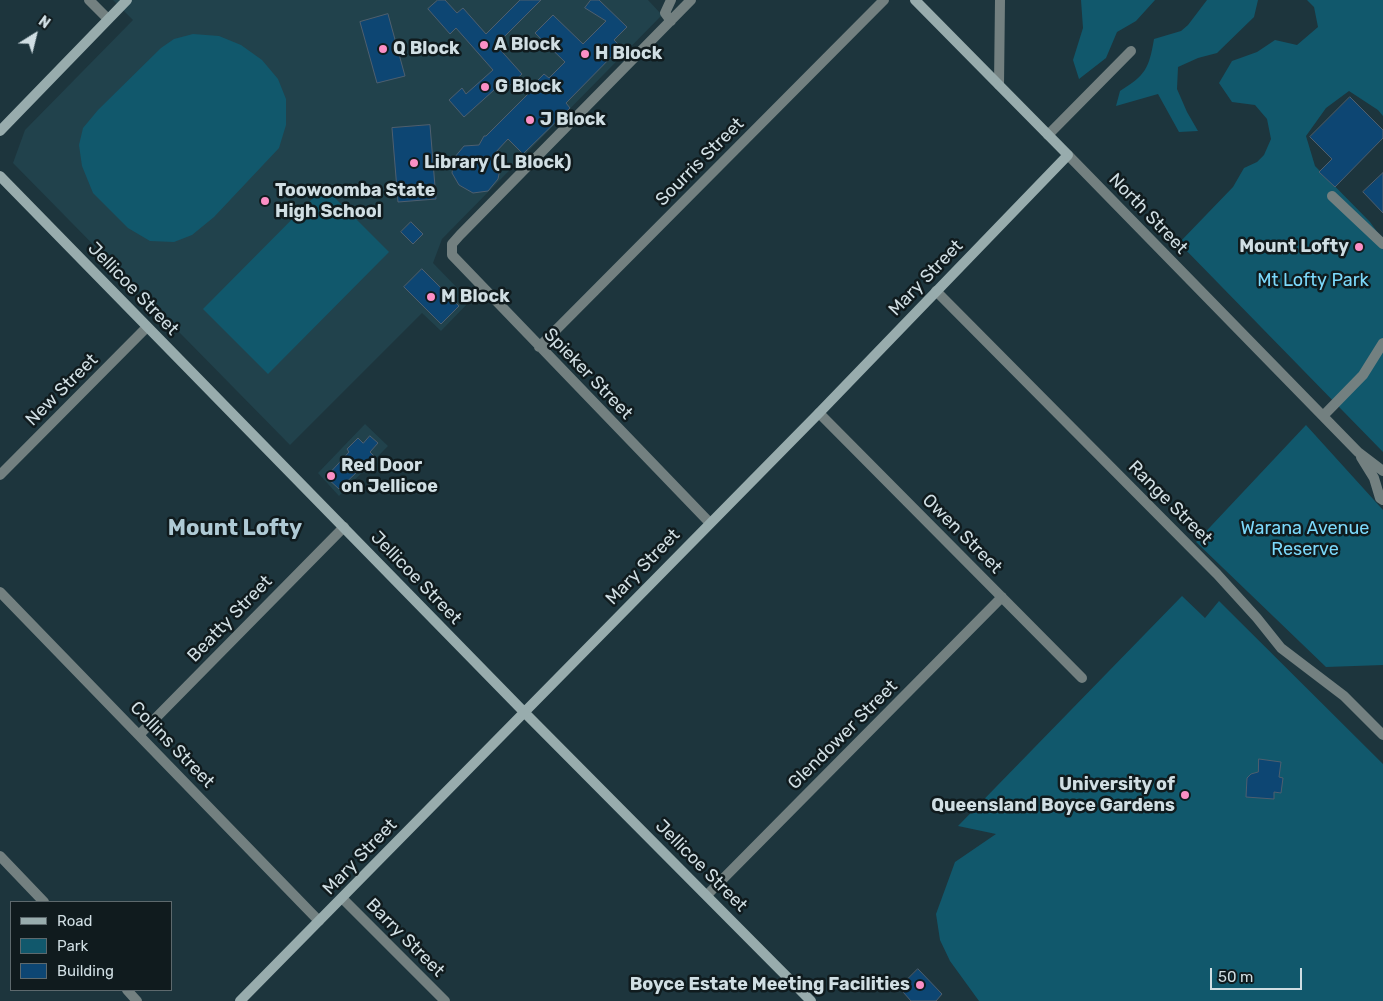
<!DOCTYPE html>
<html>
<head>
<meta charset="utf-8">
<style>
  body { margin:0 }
  #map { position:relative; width:1383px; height:1001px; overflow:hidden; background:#1d353d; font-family:Rubik,sans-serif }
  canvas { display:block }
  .legend { position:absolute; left:10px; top:901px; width:162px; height:90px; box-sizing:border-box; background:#101b1e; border:1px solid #5d696d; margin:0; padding:6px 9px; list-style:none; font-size:15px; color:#d0dee3 }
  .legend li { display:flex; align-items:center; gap:10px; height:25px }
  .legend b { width:25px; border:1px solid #5d696d }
  .north { position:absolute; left:10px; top:10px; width:50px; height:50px; -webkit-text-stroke:4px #101b1e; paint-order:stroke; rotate:36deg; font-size:14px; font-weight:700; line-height:20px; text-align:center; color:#d0dee3 }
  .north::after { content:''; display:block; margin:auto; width:18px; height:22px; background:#d0dee3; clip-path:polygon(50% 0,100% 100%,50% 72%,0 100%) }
  .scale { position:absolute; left:1210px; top:968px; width:92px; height:22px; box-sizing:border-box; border:2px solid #d0dee3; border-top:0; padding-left:6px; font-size:15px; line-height:18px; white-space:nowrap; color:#d0dee3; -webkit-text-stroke:4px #101b1e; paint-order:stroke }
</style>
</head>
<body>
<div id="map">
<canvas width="1383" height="1001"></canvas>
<ul class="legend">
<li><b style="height:6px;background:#98acad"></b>Road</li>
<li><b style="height:14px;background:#11586c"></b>Park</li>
<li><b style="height:14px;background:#0d4673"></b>Building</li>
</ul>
<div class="north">N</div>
<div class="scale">50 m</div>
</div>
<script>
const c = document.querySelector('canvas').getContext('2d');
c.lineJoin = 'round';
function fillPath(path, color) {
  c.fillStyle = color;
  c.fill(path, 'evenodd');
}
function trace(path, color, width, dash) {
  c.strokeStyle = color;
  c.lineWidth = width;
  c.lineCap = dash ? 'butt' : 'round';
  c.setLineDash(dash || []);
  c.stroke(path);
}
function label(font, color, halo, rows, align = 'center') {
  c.font = font + ' Rubik,sans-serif';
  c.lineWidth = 5;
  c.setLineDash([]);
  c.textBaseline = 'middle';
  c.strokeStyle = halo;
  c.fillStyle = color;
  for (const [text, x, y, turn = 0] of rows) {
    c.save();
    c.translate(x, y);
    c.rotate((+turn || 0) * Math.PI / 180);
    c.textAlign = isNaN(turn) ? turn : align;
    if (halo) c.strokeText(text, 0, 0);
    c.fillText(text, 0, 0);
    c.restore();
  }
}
fillPath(new Path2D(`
  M113,0H648L662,15L442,239L433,263L470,301L441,331L422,313L290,445L13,163L25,130L133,20Z
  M365,424L388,446L339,496L318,473Z`), '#21424c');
fillPath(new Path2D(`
  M1081,0H1155L1136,21L1117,32L1106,58L1079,79L1073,60L1083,28Z
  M1207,0H1258L1254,17L1217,53L1198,58L1178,67L1177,89L1187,112L1198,131L1179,132L1158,94L1116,106L1120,91C1146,75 1149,68 1154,39L1181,31L1188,25Z
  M1307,0H1383V116L1378,110L1349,91L1326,108L1306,136L1315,166L1370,222L1383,240V452L1179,243L1233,187L1244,168L1257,162L1264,155L1271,139L1267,119L1255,105L1232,102L1219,83L1232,61L1257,52L1275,40L1297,45L1318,27L1314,7Z
  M193,34L219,36L241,45L262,60L278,79L286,99V125L279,148L214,217L192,235L174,242L150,241L128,228L93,193L82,166L79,145L83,128L98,110L161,48L174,39Z
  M324,187L389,252L268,374L203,309Z
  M1306,425L1383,510V665L1326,667L1196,542Z
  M1182,596L1205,618L1219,601L1383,764V1001H979L950,961L940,940L936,914L955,862L996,834L958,826Z`), '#11586c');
const building = new Path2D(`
  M438,0H445L457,13L463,8L486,34L520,0H541L496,45L522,74L509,86L504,81L464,117L449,100L462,88L466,94L493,70L456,28L450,34L428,9Z
  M591,0H599L627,27L614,40L621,47L566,103L570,108L523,154L508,139L494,154L501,164L498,179L488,191L473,193L459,185L452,173L454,158L464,146L479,145L484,136H486L530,92L528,90L544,74L549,78L565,62L535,33L553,15L583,44L606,21L585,8Z
  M388,14L405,76L377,83L360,22Z
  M1350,97L1383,130V138L1335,187L1319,172L1332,159L1310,137Z
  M430,125L436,199L398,202L392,128Z
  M1383,173V213L1363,192Z
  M411,222L423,234L413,244L401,232Z
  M422,269L459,306L441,324L404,287Z
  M370,436L378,443L370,452L374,456L339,489L326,477L349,452L347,449L358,438L363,443Z
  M1259,759L1281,762L1279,777L1283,778L1281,793L1274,792V799L1246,797L1247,778L1251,774L1258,772Z
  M918,969L942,994L936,1001H911L903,992L908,987L904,983Z`);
fillPath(building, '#0d4673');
trace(building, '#4e5f6f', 1);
trace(new Path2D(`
  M89,0L108,19
  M691,0L460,235L452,244V255L709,522
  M671,21L665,13L671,0
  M999,85L1000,0
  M1048,135L1131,51
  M1068,155L1358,452L1383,471
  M1332,196L1383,244
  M936,291L1217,574L1257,618L1281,648L1344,696L1383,735
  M539,347L884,0
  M819,413L1082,678
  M1323,416L1363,375L1383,343
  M1361,457L1374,478L1380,498L1383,500
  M0,475L147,327
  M0,592L319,921
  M139,735L344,527
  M0,856L44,902
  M707,895L1002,597
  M342,898L445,1001
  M127,990L137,1001`), '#738080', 10);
trace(new Path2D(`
  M0,131L127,0
  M0,176L524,712L811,1001
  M240,1001L819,413L1068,155L915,0`), '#98acad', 10);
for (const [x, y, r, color] of [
  [484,45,5,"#fb8fc5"],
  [383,49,5,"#fb8fc5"],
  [585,54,5,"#fb8fc5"],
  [485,87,5,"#fb8fc5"],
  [530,120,5,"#fb8fc5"],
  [414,163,5,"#fb8fc5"],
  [265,201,5,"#fb8fc5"],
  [1359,247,5,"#fb8fc5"],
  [431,297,5,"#fb8fc5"],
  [331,476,5,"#fb8fc5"],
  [1185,795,5,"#fb8fc5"],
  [920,985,5,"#fb8fc5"]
]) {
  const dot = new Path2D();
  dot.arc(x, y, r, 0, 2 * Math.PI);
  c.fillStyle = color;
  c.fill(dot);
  trace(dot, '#101b1e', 2);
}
label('bold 18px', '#d0dee3', '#101b1e', [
  ["A Block",494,45],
  ["Q Block",393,49],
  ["H Block",595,54],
  ["G Block",495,87],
  ["J Block",540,120],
  ["Library (L Block)",424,163],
  ["Toowoomba State",275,191],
  ["High School",275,212],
  ["Mount Lofty",1349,247,"right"],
  ["M Block",441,297],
  ["Red Door",341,466],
  ["on Jellicoe",341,487],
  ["University of",1175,785,"right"],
  ["Queensland Boyce Gardens",1175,806,"right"],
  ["Boyce Estate Meeting Facilities",910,985,"right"]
], 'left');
label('18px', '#d0dee3', '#101b1e', [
  ["Sourris Street",700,162,-45],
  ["North Street",1148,214,46],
  ["Mary Street",926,278,-46],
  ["Jellicoe Street",133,289,46],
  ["Spieker Street",588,374,46],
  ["New Street",62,390,-45],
  ["Range Street",1170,503,45],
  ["Owen Street",962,534,45],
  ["Mary Street",643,567,-46],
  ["Jellicoe Street",416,578,46],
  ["Beatty Street",230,619,-46],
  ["Glendower Street",843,735,-45],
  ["Collins Street",172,745,46],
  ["Mary Street",360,857,-46],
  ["Jellicoe Street",701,866,45],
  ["Barry Street",405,938,45]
]);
label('18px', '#7cd9fb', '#101b1e', [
  ["Mt Lofty Park",1313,281],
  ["Warana Avenue",1305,529],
  ["Reserve",1305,550]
]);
label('bold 22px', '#afcad5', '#101b1e', [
  ["Mount Lofty",235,529]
]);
</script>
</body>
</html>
